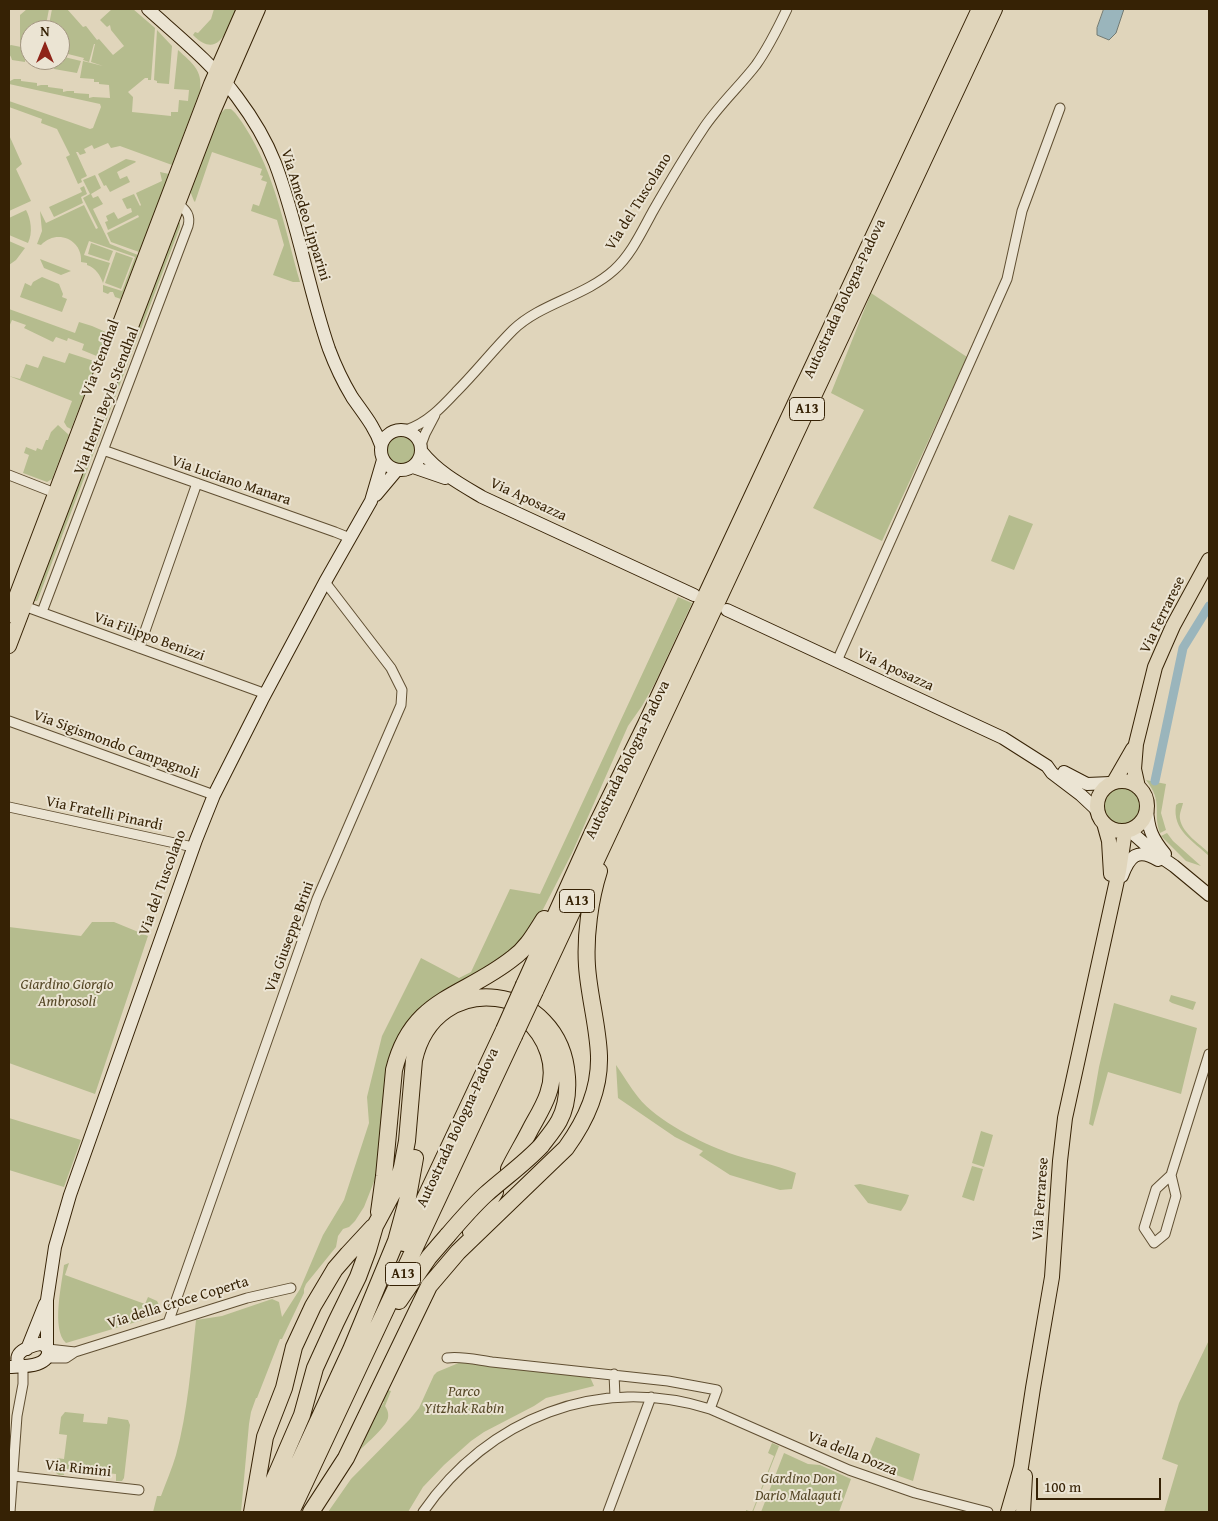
<!DOCTYPE html>
<html>
<head>
<meta charset="utf-8">
<style>
  body { margin:0 }
  #map { position:relative; width:1218px; height:1521px; overflow:hidden; background:#e0d5bb; font-family:"Gentium Book Plus",serif }
  canvas { display:block }
  .frame { position:absolute; inset:0; border:10px solid #362205; pointer-events:none }
  .north { position:absolute; left:20px; top:20px; width:50px; height:50px; box-sizing:border-box; background:#ebe4d3; border:1px solid #a39681; border-radius:50%; rotate:0deg; font-size:14px; font-weight:700; line-height:20px; text-align:center; color:#362205 }
  .north::after { content:''; display:block; margin:auto; width:18px; height:22px; background:#8f2418; clip-path:polygon(50% 0,100% 100%,50% 72%,0 100%) }
  .scale { position:absolute; left:1036px; top:1478px; width:125px; height:22px; box-sizing:border-box; border:2px solid #362205; border-top:0; padding-left:6px; font-size:15px; line-height:18px; white-space:nowrap; color:#362205; -webkit-text-stroke:4px #ebe4d3; paint-order:stroke }
</style>
</head>
<body>
<div id="map">
<canvas width="1218" height="1521"></canvas>
<div class="frame"></div>
<div class="north">N</div>
<div class="scale">100 m</div>
</div>
<script>
const c = document.querySelector('canvas').getContext('2d');
c.lineJoin = 'round';
function fillPath(path, color) {
  c.fillStyle = color;
  c.fill(path, 'evenodd');
}
function trace(path, color, width, dash) {
  c.strokeStyle = color;
  c.lineWidth = width;
  c.lineCap = dash ? 'butt' : 'round';
  c.setLineDash(dash || []);
  c.stroke(path);
}
function label(font, color, halo, rows, align = 'center') {
  c.font = font + ' "Gentium Book Plus",serif';
  c.lineWidth = 4;
  c.setLineDash([]);
  c.textBaseline = 'middle';
  c.strokeStyle = halo;
  c.fillStyle = color;
  for (const [text, x, y, turn = 0] of rows) {
    c.save();
    c.translate(x, y);
    c.rotate((+turn || 0) * Math.PI / 180);
    c.textAlign = isNaN(turn) ? turn : align;
    if (halo) c.strokeText(text, 0, 0);
    c.fillText(text, 0, 0);
    c.restore();
  }
}
fillPath(new Path2D(`
  M27,9H49L45,30H30V45L20,43V15Z
  M52,9H67L83,27L86,26L97,40L99,39L113,55L124,46L111,30L110,25L107,27L100,20L112,9H133L155,28L151,80H148V78H145L128,92L133,97L132,112L171,116V112H178L179,100L188,101L189,90L174,89L178,50C192,63 203,70 200,91L172,165L120,146L111,148L108,143L94,149L92,145L84,149L86,153L80,155L78,152H76L87,176L81,179L82,182L78,184L66,157L70,155L57,129L41,123L42,119L9,107V101L90,129L93,128L101,107L100,104L9,84V77H10V81L14,79H21V81L37,83V86L41,85H48V87L63,89V92L67,91H74V93L89,94V98L93,97L110,98L109,85L99,84V82H94V79L80,78L83,61L103,66L91,62L95,44H94L89,62L83,60L84,58L60,52V30H48Z
  M214,9H236C227,29 219,61 193,35L195,32L198,33L211,19Z
  M157,30L172,46L169,84L157,83V81L154,80Z
  M11,45L26,48L25,62L12,60L11,57L9,54V46Z
  M60,56L81,61L77,73L54,69L55,60H60Z
  M225,109H231C237,114 241,121 245,127C275,173 285,230 300,282H293L273,275L284,245L277,220L251,211L253,204L259,206L267,182L261,180L263,176L260,175L262,169L212,152L195,202L194,201L190,191L219,115Z
  M9,135L22,164L16,169L31,201L9,211Z
  M126,159L135,161L136,162L117,172L120,179L127,176L130,182L110,192L106,185L104,186L98,174Z
  M160,172L169,174L139,252L111,242L107,233L139,217L138,215L108,230L105,222L108,221L106,216L114,212L118,219L132,212L131,208L127,209L122,199L134,194L140,206L141,205L136,193L162,181Z
  M95,175L101,188L91,194L93,198L98,196L103,204L93,209L110,244L138,255L121,299L115,297L113,292H110L108,294L103,292V285L122,291L135,257L89,241L84,255L110,263L103,283C100,275 96,268 87,265V263L81,262C83,240 57,228 41,245L37,244L42,231L40,211L46,223L84,205L96,229L98,228L83,198L90,194L83,180Z
  M84,186L87,194L81,197L83,203L54,217L49,207L82,192L80,188Z
  M26,210C31,219 33,233 28,243L9,235V218Z
  M177,221L180,223V227L38,599L37,601H33Z
  M9,241L25,248L16,260L9,265Z
  M91,243L113,251L109,261L88,254Z
  M116,252L133,258L121,289L105,283Z
  M40,259L71,271L61,275L44,268Z
  M42,277L59,284L63,294L62,297L67,299L62,312L20,297L25,283L31,286L33,282Z
  M871,293L967,357L882,541L813,508L864,410L831,393Z
  M9,309L75,333L79,322L92,326L108,333L99,357L82,350L84,344L68,338L67,341L56,337L53,342L24,328L26,325L12,320L9,327Z
  M69,353L97,362L71,429L67,427L64,422L72,401L9,376L20,379L26,364L38,368L43,356L65,363Z
  M58,425L69,435L52,479L47,482L23,473L29,455L24,453L26,447L36,451L37,448L42,450L46,440H48L51,432Z
  M387 451a14 14 0 1 1 28 0a14 14 0 1 1-28 0Z
  M1009,515L1033,524L1014,570L991,561Z
  M678,597L692,603L655,683L642,706L628,726L572,853L537,921L507,958L438,994L423,1005L406,1023L396,1041L377,1174L364,1207L355,1221L349,1227L343,1229L338,1236L336,1247L306,1284L304,1289V1293L282,1339H280L257,1398H256L251,1412L249,1424L241,1512H153L157,1496H161C166,1482 172,1469 176,1455C188,1411 191,1365 196,1320L222,1316L272,1299L279,1302L282,1317L300,1289L323,1235L344,1200L369,1123L367,1097L382,1036L421,958L459,978L471,972L510,889L540,894Z
  M1146,780L1166,784L1161,813L1166,830L1160,833C1152,811 1164,803 1146,780Z
  M1103 806a19 19 0 1 1 38 0a19 19 0 1 1-38 0Z
  M1179,803H1183C1182,808 1179,814 1180,819C1182,833 1200,844 1209,853V856C1193,841 1172,830 1176,805Z
  M1167,833L1173,841L1201,866L1186,861L1161,836Z
  M92,922H114L148,936L95,1094L9,1063V927L81,936Z
  M1171,995L1196,1002L1193,1010L1172,1003L1169,1001Z
  M1114,1003L1197,1028L1181,1094L1108,1072L1093,1126L1089,1124L1099,1067Z
  M616,1065C623,1075 630,1087 638,1097C658,1122 700,1142 729,1153C751,1161 774,1164 796,1173L792,1189L780,1190L730,1175L699,1155L703,1151L675,1137L618,1098Z
  M9,1118L81,1140L64,1187L9,1170Z
  M981,1131L993,1135L984,1167L972,1163Z
  M972,1166L983,1169L974,1201L962,1197Z
  M860,1184L909,1195L906,1203L901,1211L868,1203L854,1185Z
  M69,1263L65,1275L145,1304L148,1297L157,1301L160,1307L154,1314L146,1319L66,1343C51,1329 62,1284 64,1265Z
  M1209,1340V1512H1164L1178,1465L1162,1459L1179,1403Z
  M461,1362L590,1377L594,1386L546,1398L534,1406L484,1432L471,1441L444,1465L423,1487L408,1512H328L351,1479L410,1419L419,1408L434,1375L437,1372Z
  M387,1390L391,1391L385,1406C387,1409 389,1413 388,1418C386,1427 367,1443 360,1450L379,1407H381L384,1402L382,1401Z
  M65,1412L84,1414L83,1422L107,1424L108,1417L128,1420L130,1425L124,1478L122,1481H116V1474L65,1469L64,1475H59L56,1473L57,1458L64,1459L67,1435L59,1434L61,1417Z
  M876,1437L920,1454L913,1481L865,1464Z
  M772,1443L779,1446L753,1512H746V1510L752,1512L774,1456L768,1453Z
  M784,1453L808,1464L820,1465L851,1479L839,1512H761Z`), '#b5bc8e');
const water = new Path2D(`
  M1104,9H1124L1116,33L1109,40L1097,35V28Z`);
fillPath(water, '#9ab5bc');
trace(water, '#727a73', 1);
trace(new Path2D(`
  M1155,781L1183,648L1209,606`), '#9ab5bc', 9);
const street = new Path2D(`
  M406,430C427,423 441,408 456,392C476,372 493,350 513,330C541,303 584,297 614,270C631,255 642,231 653,211C669,183 685,156 703,129C718,106 739,87 756,65C768,48 778,28 787,9
  M421,445L425,434L435,415
  M103,450L335,532L350,538
  M9,475L55,493
  M24,606L266,694
  M42,612L188,226C191,215 186,209 177,204
  M139,648L197,483
  M837,661L1007,279L1022,211L1060,108
  M9,721L214,795
  M9,807L193,847
  M1171,1175L1176,1196L1165,1234L1154,1243L1144,1228L1156,1189L1171,1175L1209,1054
  M168,1323L317,899L401,705L402,690L391,668L325,582
  M48,1349L75,1352
  M47,1358H66L75,1352L247,1298L291,1288
  M447,1358C462,1356 477,1360 492,1362L668,1381L717,1390L710,1409
  M614,1374L615,1397
  M13,1476L139,1490
  M10,1512L17,1416L23,1384V1367
  M423,1512C488,1418 599,1374 710,1409L849,1470L915,1493L988,1512
  M608,1512L651,1397`);
const secondary = new Path2D(`
  M148,9C179,37 212,63 237,97C252,117 266,140 275,163C298,223 308,288 329,349C335,365 343,382 352,397C363,413 375,427 381,445
  M381 450a20 20 0 1 1 40 0a20 20 0 1 1-40 0Z
  M422,452C438,472 460,484 482,497L694,595
  M413,467L445,478
  M376,495L397,470
  M727,610L1003,738L1047,766L1052,773L1081,795L1097,810
  M1064,772L1087,784L1111,783
  M1147,808C1148,829 1152,838 1165,854
  M1129,830L1155,853L1174,866L1209,895
  M1122,876C1129,857 1137,847 1158,860
  M47,1347V1300L55,1247L70,1195L196,840L214,795L262,700L325,582L371,501L383,460
  M27,1349L45,1304
  M9,1367C21,1366 51,1368 48,1349L43,1344H40C30,1346 9,1353 21,1366`);
const primary = new Path2D(`
  M9,615L211,84L244,9
  M9,646L213,112L258,9
  M1097 806a25 25 0 1 1 50 0a25 25 0 1 1-50 0Z
  M1114,782L1133,749
  M1138,787L1134,769L1136,744L1155,667L1173,626L1209,560
  M1104,823L1109,841L1111,874
  M1008,1512L1021,1467L1033,1388L1052,1277L1060,1161L1065,1118L1119,871L1125,831
  M1023,1512L1025,1476`);
const highway = new Path2D(`
  M524,985L593,832L646,724L980,9
  M535,991L994,9
  M509,1169C516,1155 524,1142 531,1128C537,1117 544,1106 548,1094C558,1066 547,1037 525,1018
  M379,1212L384,1176L394,1070C412,997 463,998 513,958C527,948 535,933 544,919
  M471,1232L495,1192
  M404,1243L504,1030
  M399,1301L429,1257L448,1235
  M350,1352L396,1241L408,1197L415,1158
  M252,1512L265,1437L284,1388L294,1347L313,1306L335,1269L348,1254L373,1227
  M260,1512L302,1415L315,1368L336,1322L358,1277L368,1250L375,1226L397,1185L402,1167L407,1141L414,1060C435,966 561,983 567,1077C568,1091 566,1108 559,1121C554,1130 547,1138 541,1146
  M276,1512L354,1343
  M291,1512L514,1036
  M311,1512L346,1458L429,1286L458,1252L566,1148C585,1122 600,1090 599,1056C598,1026 589,996 587,966C585,936 590,899 599,871`);
trace(street, '#604f32', 11);
trace(secondary, '#362205', 14);
trace(primary, '#362205', 16);
trace(highway, '#362205', 18);
trace(street, '#ebe4d3', 9);
trace(secondary, '#ebe4d3', 12);
trace(primary, '#e0d5bb', 14);
trace(highway, '#e0d5bb', 16);
const highwayBridge = new Path2D(`
  M504,1030L524,985
  M514,1036L535,991
  M448,1235C460,1221 472,1207 485,1195C504,1178 524,1164 541,1146`);
trace(highwayBridge, '#362205', 18, []);
trace(highwayBridge, '#e0d5bb', 16);
for (const [x, y, w] of [
  [807,409,35],
  [577,901,35],
  [403,1274,35]
]) {
  const box = new Path2D();
  box.roundRect(x - w / 2, y - 11.5, w, 23, 4);
  c.fillStyle = '#ebe4d3';
  c.fill(box);
  trace(box, '#362205', 1);
}
label('bold 14px', '#362205', null, [
  ["A13",807,409],
  ["A13",577,901],
  ["A13",403,1274]
]);
label('15px', '#362205', '#ebe4d3', [
  ["Via del Tuscolano",639,202,-58],
  ["Via Amedeo Lipparini",305,215,73],
  ["Autostrada Bologna-Padova",845,299,-65],
  ["Via Stendhal",101,358,-69],
  ["Via Henri Beyle Stendhal",107,401,-69],
  ["Via Luciano Manara",231,481,19],
  ["Via Aposazza",528,500,25],
  ["Via Ferrarese",1163,615,-64],
  ["Via Filippo Benizzi",149,637,20],
  ["Via Aposazza",895,670,25],
  ["Via Sigismondo Campagnoli",116,745,20],
  ["Autostrada Bologna-Padova",628,760,-64],
  ["Via Fratelli Pinardi",104,814,12],
  ["Via del Tuscolano",163,883,-70],
  ["Via Giuseppe Brini",290,937,-70],
  ["Autostrada Bologna-Padova",458,1128,-65],
  ["Via Ferrarese",1041,1199,-86],
  ["Via della Croce Coperta",178,1303,-17],
  ["Via della Dozza",852,1454,22],
  ["Via Rimini",78,1469,6]
]);
label('italic 15px', '#564827', '#ebe4d3', [
  ["Giardino Giorgio",67,985],
  ["Ambrosoli",67,1002],
  ["Parco",464,1392],
  ["Yitzhak Rabin",464,1409],
  ["Giardino Don",798,1479],
  ["Dario Malaguti",798,1496]
]);
</script>
</body>
</html>
